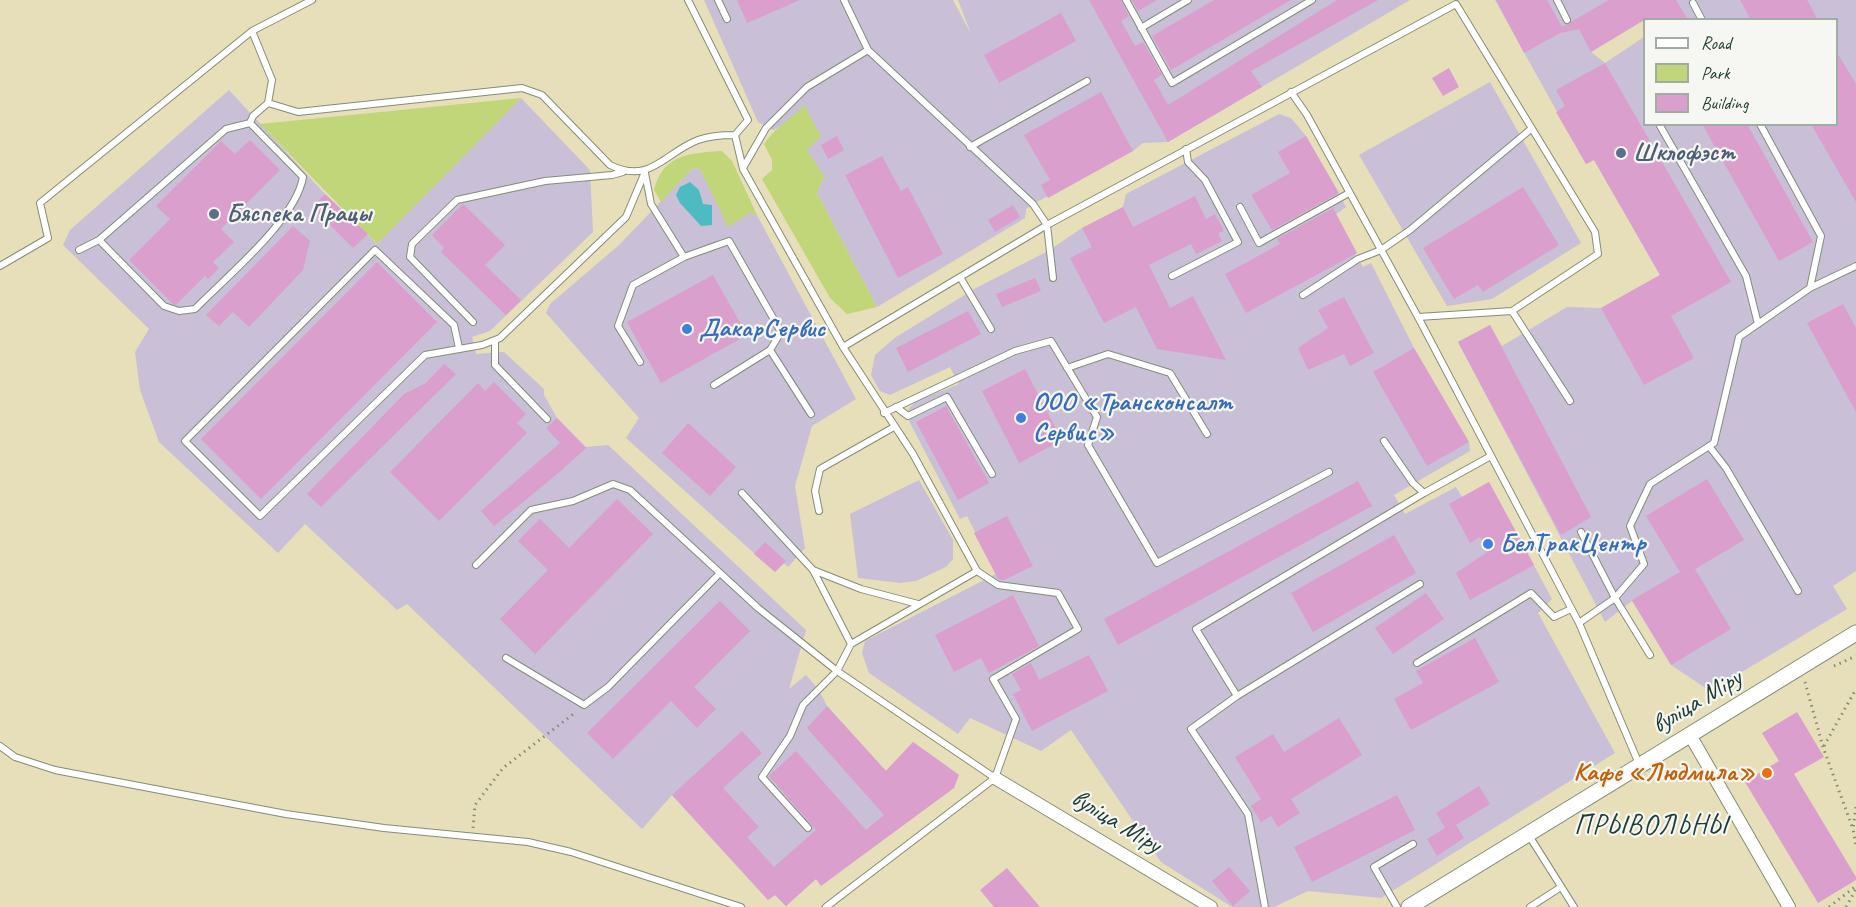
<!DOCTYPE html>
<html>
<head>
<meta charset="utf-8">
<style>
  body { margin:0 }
  #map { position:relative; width:1856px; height:907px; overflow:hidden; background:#e6dfba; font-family:Caveat,sans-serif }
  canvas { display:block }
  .legend { position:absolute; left:1643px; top:18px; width:195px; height:108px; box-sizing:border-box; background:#f6f6f2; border:2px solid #a0aca6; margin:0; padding:8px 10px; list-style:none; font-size:18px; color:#1f3d34 }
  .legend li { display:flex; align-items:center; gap:12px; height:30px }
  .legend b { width:30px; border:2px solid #a0aca6 }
</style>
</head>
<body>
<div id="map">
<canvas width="1856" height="907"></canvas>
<ul class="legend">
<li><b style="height:8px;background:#fff"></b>Road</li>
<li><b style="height:16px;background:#c1d579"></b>Park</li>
<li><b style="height:16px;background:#db9fce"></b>Building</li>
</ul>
</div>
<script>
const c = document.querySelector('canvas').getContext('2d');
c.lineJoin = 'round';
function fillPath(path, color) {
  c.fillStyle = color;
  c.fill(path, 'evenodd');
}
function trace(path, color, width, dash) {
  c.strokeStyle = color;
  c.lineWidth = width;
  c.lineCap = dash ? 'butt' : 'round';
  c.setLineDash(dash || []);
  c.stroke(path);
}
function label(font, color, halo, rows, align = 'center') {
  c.font = font + ' Caveat,sans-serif';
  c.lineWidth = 4.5;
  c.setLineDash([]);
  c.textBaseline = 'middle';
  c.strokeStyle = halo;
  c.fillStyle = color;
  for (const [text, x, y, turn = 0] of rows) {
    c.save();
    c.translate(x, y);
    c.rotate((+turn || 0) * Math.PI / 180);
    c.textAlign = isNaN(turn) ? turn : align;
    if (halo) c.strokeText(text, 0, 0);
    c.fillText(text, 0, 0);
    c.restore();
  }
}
fillPath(new Path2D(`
  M704,0H953L971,34L958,0H1410L1168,142L1143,143L1133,151L1033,204L1026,209L1025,218L877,307L817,193L824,176L787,124L773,130L758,122Z
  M1495,0H1856V571L1833,586L1847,609L1710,691L1671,665L1632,601L1605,622L1458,342L1490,325L1502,346L1567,307L1601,308L1660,275L1594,160L1586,164ZM1644,20H1836V124H1644V37L1605,63L1591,52Z
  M1490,82L1581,243L1492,299L1447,306L1359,155Z
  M229,90L325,194L377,244L521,98L590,170L593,232L490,331L472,337L476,354L504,352L544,389V395L557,418L586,447L608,445L806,630L789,689L806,675L819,690L827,706L886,771L913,742L959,775L896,829L821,886L816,879L786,906L775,895L768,900L672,795L642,829L407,604L397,610L305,524L278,553L159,442L140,390L135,352L149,329L63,245L70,230Z
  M1279,114L1291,118L1306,136L1346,207L1336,214L1358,259L1363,267L1371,263L1414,348L1469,442L1470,451L1394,495L1405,514L1456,487L1462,497L1489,482L1552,599L1538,613L1615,753L1381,898L1308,891L1274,907H1232L1161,862L1071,730L1041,751L970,718L958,734L869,673L862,653L865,641L996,574L967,516L960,519L908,419V410L916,401L959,384L950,367L890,395L880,391L871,375L875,355L896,337L976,288L1048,251L1082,228L1123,207L1126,194Z
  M693,168L700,169L728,226L751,212L758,217L856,399L812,426L795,486L805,548L788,567L784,563L775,572L626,438L639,418L546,313L550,304L619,245Z
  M919,480L953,540V559L946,567L916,581L900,583L858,578L850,514Z`), '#c9bfd7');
fillPath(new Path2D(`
  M521,98L377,244L260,124Z
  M804,105L821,136L807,150L824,176L817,193L877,307L847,314L830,298L762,179L772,170V160L764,144C774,128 791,119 804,105Z
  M722,151L732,161L758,217L751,212L728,227L700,169L693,168L661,202L654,190C663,154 690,153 722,151Z`), '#c1d579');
fillPath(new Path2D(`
  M690,182L699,190L703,204L712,205V225L701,226L680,203L676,195L680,187Z`), '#4dbcc2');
fillPath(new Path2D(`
  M737,0H800L747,23Z
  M1089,0H1121L1129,16L1121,21L1135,46L1143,42L1162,75L1154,80L1168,105L1337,0H1378L1251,71L1262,87L1168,142Z
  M1132,0H1157L1138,11Z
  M1214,0H1291L1171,70L1152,36Z
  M1496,0H1547L1562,27L1609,0H1676L1688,20H1644L1591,52L1579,29L1560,33L1524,53Z
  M1740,0H1807L1818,20H1751Z
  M1061,13L1076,41L999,83L984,55Z
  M1836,51L1856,84V202L1811,124H1836Z
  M1605,63L1731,282L1671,316L1694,358L1644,385L1601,308L1660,275L1594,160L1586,164L1556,112L1565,106L1556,90Z
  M1449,68L1459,87L1443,96L1432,78Z
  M1101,92L1133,151L1048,198L1041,185L1050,180L1024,135Z
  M1702,124H1747L1813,242L1779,261Z
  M837,136L844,150L828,159L821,145Z
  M1306,136L1339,193L1272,230L1251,195L1290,173L1278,152Z
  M250,140L280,170L221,229L234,242L213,262L219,268L208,279L205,276L176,305L173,304L129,260L170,219L156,206L221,141L235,154Z
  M882,156L901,191L908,187L943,254L898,278L845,175Z
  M1523,187L1559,245L1483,292L1478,285L1454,299L1423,248Z
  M325,194L368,234L353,248L312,207Z
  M1195,196L1206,219L1215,214L1224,231L1218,233L1222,241L1196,254L1191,244L1149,265L1170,308L1193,296L1226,360L1157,349L1136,307L1104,323L1070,258L1092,247L1082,228L1123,207L1133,227Z
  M463,204L505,245L485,265L521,300L506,315L441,252L444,248L432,235Z
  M1013,205L1020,217L995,232L988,220Z
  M1333,208L1357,253L1246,313L1225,274L1280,244L1277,239Z
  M293,226L310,241L303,270L249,327L233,312L219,326L206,315Z
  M377,262L437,322L261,499L201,439Z
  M713,275L747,335L661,383L627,322Z
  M1035,278L1041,291L1002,307L996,294Z
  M1344,297L1374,353L1350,366L1344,354L1308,370L1298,348L1328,328L1318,310Z
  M1843,304L1856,328V412L1807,323Z
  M968,311L981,334L908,372L896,348Z
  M1490,325L1591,517L1561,535L1458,342Z
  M1414,348L1469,442L1427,466L1373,372Z
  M444,364L456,374L321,507L307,494L404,394L426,383Z
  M1025,369L1062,440L1019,463L982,391Z
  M494,382L526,414L517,423L527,433L439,521L390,472L478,383L485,391Z
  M946,406L989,483L958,500L916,422Z
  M557,418L586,448L562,470L494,526L481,511L560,443L546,428Z
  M688,423L736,467L710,496L662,453Z
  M1707,479L1744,540L1695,569L1731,629L1671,665L1632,600L1680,572L1646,516Z
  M1358,481L1372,506L1118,645L1104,619Z
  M1489,482L1534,565L1470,600L1456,573L1489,551L1480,537L1470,543L1449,504Z
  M617,499L653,534L535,654L500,619L548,570L518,541L540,519L569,548Z
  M1007,516L1033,566L1004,580L998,579L974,533Z
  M1394,535L1416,573L1313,632L1291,593Z
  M765,542L786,561L775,572L754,554Z
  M1426,593L1444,619L1393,654L1375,628Z
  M1013,595L1039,646L989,673L981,658L954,672L935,635Z
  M720,601L750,631L694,687L716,709L697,728L671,701L613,759L587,733Z
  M1475,638L1499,682L1411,730L1394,699L1423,683L1416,671Z
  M1089,655L1108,691L1032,731L1013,694L1021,690L1012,674L1031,663L1039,680Z
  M827,706L886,771L913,742L959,775L954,788L821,886L816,879L786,906L775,895L768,900L672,795L742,731L762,753L723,788L759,827L747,837L774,867L816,830L769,776L796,751L866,830L884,815L807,728Z
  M1797,712L1824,757L1794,774L1856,877V880L1818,903L1745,782L1779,761L1762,733Z
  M1339,718L1362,755L1291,799L1300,813L1278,827L1271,816L1261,822L1251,806L1261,799L1235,757L1273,734L1284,752Z
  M1479,786L1490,804L1456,825L1464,838L1437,856L1427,839L1445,828L1436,813Z
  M1397,795L1415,830L1312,882L1294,847Z
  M1229,867L1250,891L1233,906L1212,881Z
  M1007,868L1040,907H994L980,890Z`), '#db9fce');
const service = new Path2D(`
  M688,0L748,120L735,135
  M718,0L727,19
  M1126,0L1172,83L1312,0
  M1557,0L1567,20
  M1693,3L1702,20
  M1141,28L1188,0
  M252,31L272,80L268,103
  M868,50L1033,204L1047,225L1053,278
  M1291,92L1307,115L1418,317L1579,623L1639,764
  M1659,124L1746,276L1758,324
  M970,147L1087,81
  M743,168L766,128L807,87L868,50L844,0
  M645,173L651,204L684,257L729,241L781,332L770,350L811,414
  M1240,207L1259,243L1349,193
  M99,240L164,306L179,311L195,309C226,277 296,220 303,177L250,123
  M79,250L99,240L226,129L250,123L253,116L268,103L298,112L522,88L542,95L610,165C650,185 664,153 698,140C709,136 723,135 735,135L743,169L843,347L913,454L977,571L998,585L1058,593L1078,629L993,679L1016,719L995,778L826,907
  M0,266L48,238L40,203L252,31L312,0
  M1172,276L1238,242L1205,180L1188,162L1186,149
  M960,277L991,329
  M1810,288L1856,266
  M1303,295L1358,259L1381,250L1410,230L1531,129
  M1512,311L1570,401
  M473,322L410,257L412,244L457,200L545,181L612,175L623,172
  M495,342V365L547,419
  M843,347L1047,225L1456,4L1595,232L1598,254L1512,311L1418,317
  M459,348L454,325L375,250L185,441L260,516L425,355L482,345L500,338L626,217L645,172
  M640,362L618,326L633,285L684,257
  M1067,368L1108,354L1170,373L1207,434
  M714,385L770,350
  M896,407L908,416L947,397L992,474
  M884,413L1015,351L1051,341L1097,417L1088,445L1157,563L1329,472
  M1384,441L1413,483L1424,493L1491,456
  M1709,446L1726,468L1798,591
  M742,493L813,570L851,644L837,671L803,705L790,736L762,777L808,828
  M819,511L815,491L820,469L894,427
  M1581,532L1615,598L1650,655
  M476,565L531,510L573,501L613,484L630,490L758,608L837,671L995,778
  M813,570L861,589L918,604
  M1420,584L1237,696L1196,629L1424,493
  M1579,623L1615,598L1644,564L1630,526L1650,484L1714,443L1739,337L1810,288L1821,236L1760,124
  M851,644L977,571
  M506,658L584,705L608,687L720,573
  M1417,663L1531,593L1554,617L1571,609
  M1237,696L1191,729L1248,814L1265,907
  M0,746L15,757L55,770L286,814L384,828L528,842L571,852L741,907
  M1528,834L1574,907
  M1397,907L1374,867L1413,844
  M1530,907L1561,887`);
const minor = new Path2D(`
  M1690,735L1789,907
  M995,778L1211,907`);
const tertiary = new Path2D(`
  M1409,907L1856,633`);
trace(service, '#828e77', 8);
trace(minor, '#828e77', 14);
trace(tertiary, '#828e77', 17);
trace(new Path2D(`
  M1834,666L1856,656
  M1805,682L1823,747L1853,829
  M1824,746L1856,689
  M1856,807L1853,829L1856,846
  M473,828L475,805L503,768L576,712
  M1829,907L1856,886
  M1846,907L1856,889`), '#828e77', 3, [1.5, 4.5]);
trace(service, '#fff', 6);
trace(minor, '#fff', 12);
trace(tertiary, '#fff', 15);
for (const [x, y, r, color] of [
  [1621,153,6,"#5c6f8a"],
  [214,214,6,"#5c6f8a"],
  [687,329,6,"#3f7fe0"],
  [1021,418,6,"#3f7fe0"],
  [1488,544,6,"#3f7fe0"],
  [1767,773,6,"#e8710a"]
]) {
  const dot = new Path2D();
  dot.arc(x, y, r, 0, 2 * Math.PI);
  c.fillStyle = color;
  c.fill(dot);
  trace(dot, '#f6f6f2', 2);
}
label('bold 26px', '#4e5e75', '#f6f6f2', [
  ["Шклофэст",1633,153],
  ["Бяспека Працы",226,214]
], 'left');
label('bold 26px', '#366cbe', '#f6f6f2', [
  ["ДакарСервис",699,329],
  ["ООО «Трансконсалт",1033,403],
  ["Сервис»",1033,433],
  ["БелТракЦентр",1500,544]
], 'left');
label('26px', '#1f3d34', '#f6f6f2', [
  ["вуліца Міру",1697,702,-31],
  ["вуліца Міру",1116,822,31]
]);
label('bold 26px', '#c56008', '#f6f6f2', [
  ["Кафе «Людмила»",1755,773]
], 'right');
c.letterSpacing = '1.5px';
label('28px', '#1f3d34', '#f6f6f2', [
  ["ПРЫВОЛЬНЫ",1651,827]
]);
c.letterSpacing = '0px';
</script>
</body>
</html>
